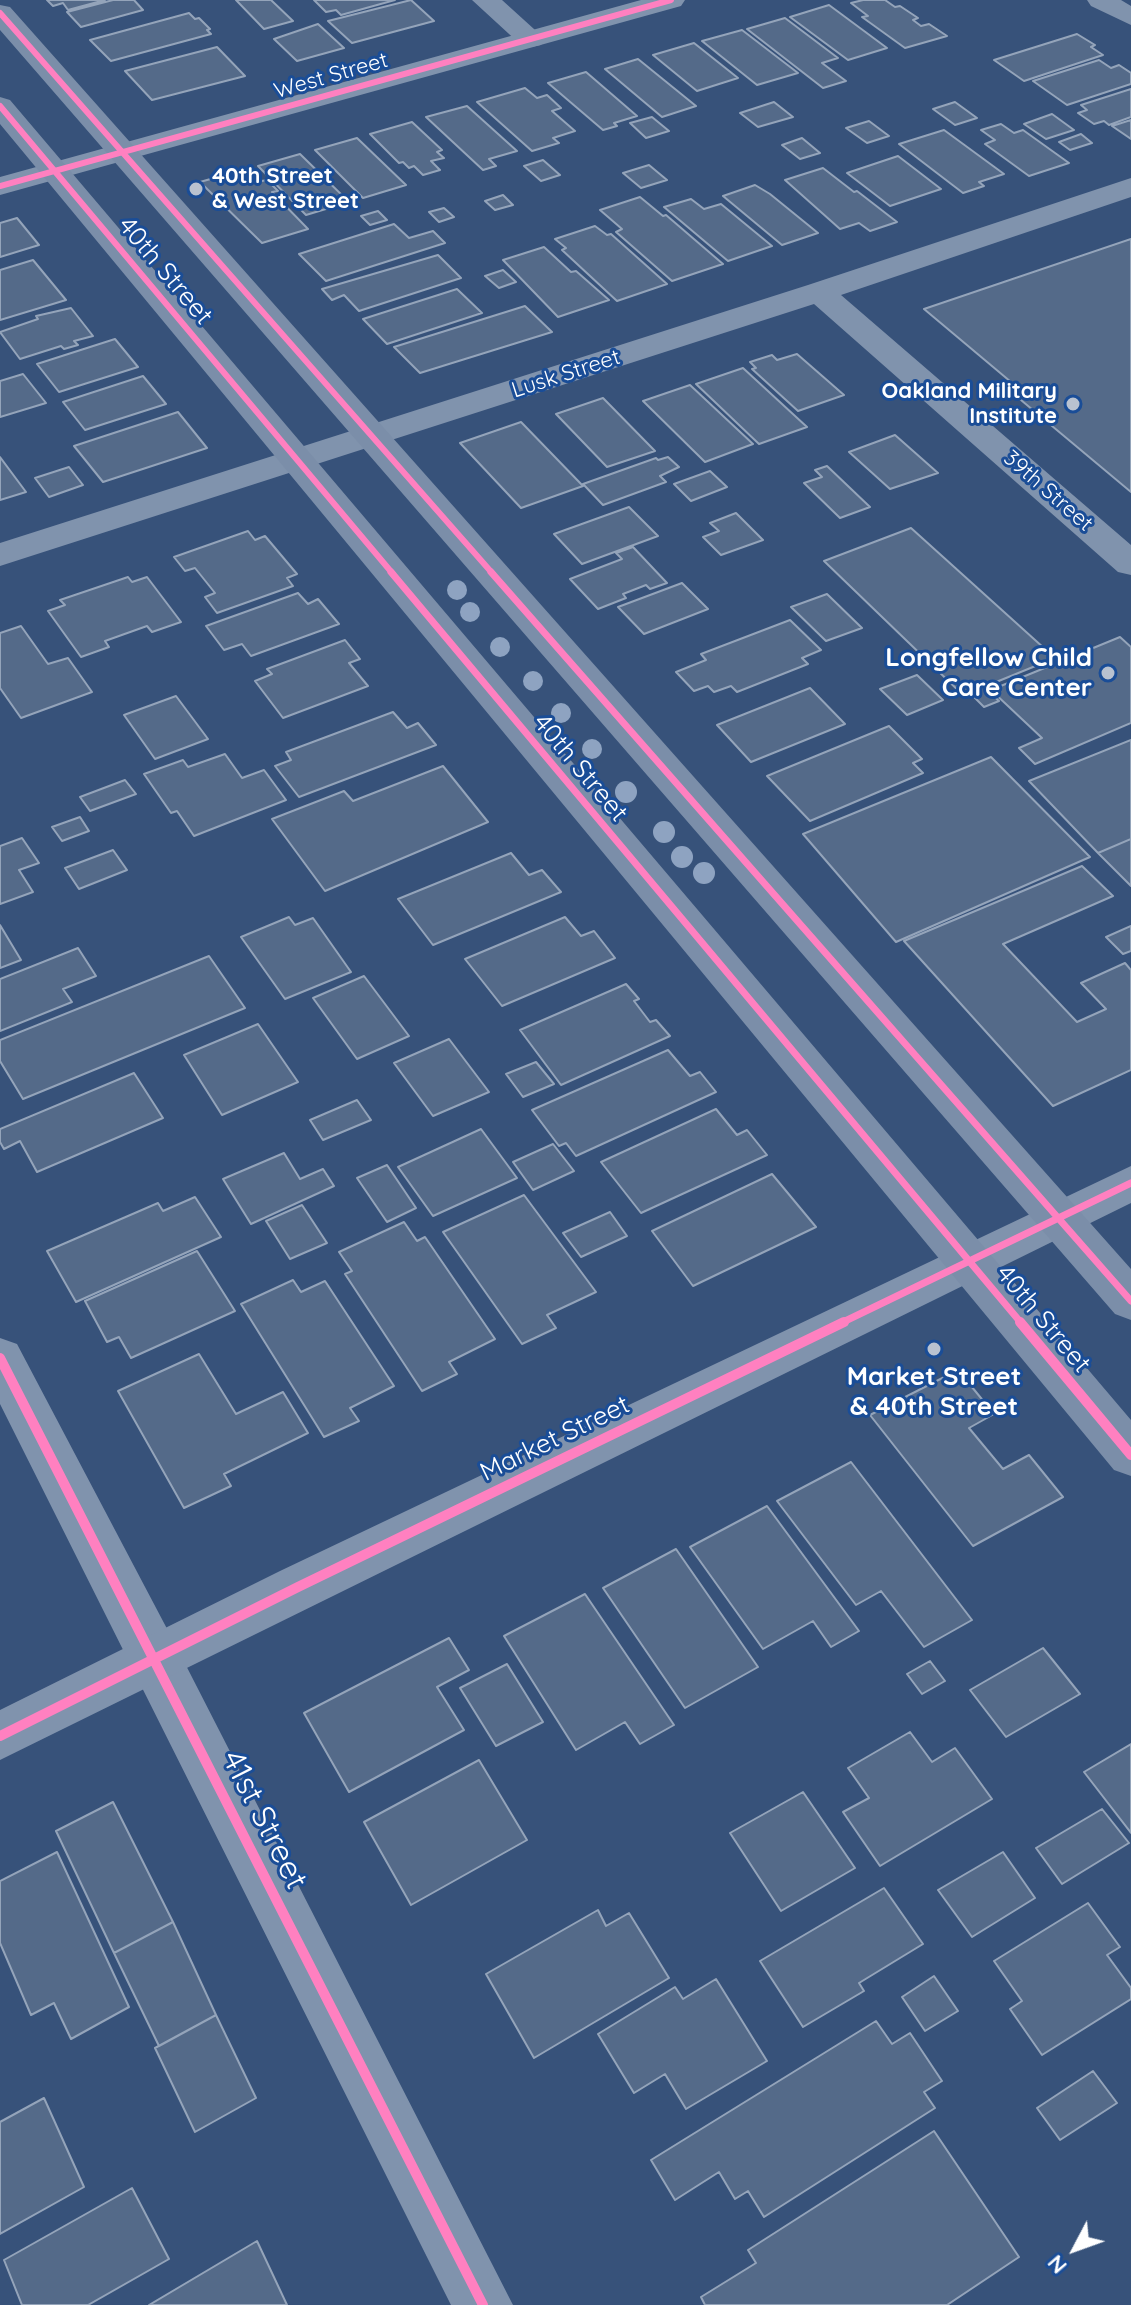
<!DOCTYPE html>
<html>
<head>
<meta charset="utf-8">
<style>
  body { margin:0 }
  #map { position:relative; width:1131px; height:2305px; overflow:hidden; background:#37527a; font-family:Quicksand,sans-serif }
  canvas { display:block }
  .north { position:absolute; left:1035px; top:2209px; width:80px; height:80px; -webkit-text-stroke:6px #1a4d97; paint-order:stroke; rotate:229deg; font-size:22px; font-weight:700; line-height:32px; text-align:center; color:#fff }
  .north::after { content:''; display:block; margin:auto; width:28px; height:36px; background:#fff; clip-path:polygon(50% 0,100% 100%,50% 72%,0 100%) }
</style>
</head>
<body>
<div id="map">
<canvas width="1131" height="2305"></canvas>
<div class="north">N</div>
</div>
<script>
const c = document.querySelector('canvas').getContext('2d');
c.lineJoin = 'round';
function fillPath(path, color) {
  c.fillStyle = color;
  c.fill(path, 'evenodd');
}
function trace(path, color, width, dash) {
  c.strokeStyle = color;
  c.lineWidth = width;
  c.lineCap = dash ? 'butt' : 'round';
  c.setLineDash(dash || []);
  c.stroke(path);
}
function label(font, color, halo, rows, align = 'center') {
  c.font = font + ' Quicksand,sans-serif';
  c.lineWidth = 6;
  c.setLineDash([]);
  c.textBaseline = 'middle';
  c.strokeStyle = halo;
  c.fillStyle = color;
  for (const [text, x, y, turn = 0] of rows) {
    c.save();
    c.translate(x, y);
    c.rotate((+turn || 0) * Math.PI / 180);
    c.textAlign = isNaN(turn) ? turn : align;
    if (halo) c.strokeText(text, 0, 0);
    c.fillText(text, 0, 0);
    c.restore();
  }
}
const building = new Path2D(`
  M47,0H105L68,10L63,3L53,6Z
  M113,0H134L143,10L81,27L67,12Z
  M236,0H271L293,21L264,29Z
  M314,0H395L341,15L336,10L326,12Z
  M411,0L434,21L352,43L328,21Z
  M863,0H885L895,7L900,6L918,18L913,20L921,26L929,24L947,36L905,48L862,17L868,16L851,3Z
  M829,5L887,48L848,60L790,17Z
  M189,13L195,19L199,18L210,29L207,30L211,34L111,61L90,40Z
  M785,18L838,58L822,63L846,81L823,88L747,29Z
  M318,24L344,48L297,61L274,39Z
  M742,30L798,73L757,85L702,41Z
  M1077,34L1095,45L1091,47L1103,55L1024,81L994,60Z
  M694,43L738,78L697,91L653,55Z
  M217,47L245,76L152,100L125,71Z
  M638,59L696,106L662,117L605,69Z
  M1099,60L1111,68L1119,65L1131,73V84L1067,105L1033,81Z
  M586,72L637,116L614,123L617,126L603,130L548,83Z
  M525,88L537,98L547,95L561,108L552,111L575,131L553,138L559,143L532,151L477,102Z
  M1131,89V117L1109,125L1104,121L1094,124L1078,113L1087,110L1081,105Z
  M774,102L793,117L758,127L740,113Z
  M955,102L977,118L955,125L933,109Z
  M467,106L517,151L489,159L496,166L483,170L426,117Z
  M1052,114L1074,130L1046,139L1024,124Z
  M652,117L669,131L646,138L630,123Z
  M1131,120V139L1112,126Z
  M869,121L889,136L867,143L846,128Z
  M412,122L442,150L437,152L444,158L431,161L440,170L423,175L414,166L409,168L403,162L399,163L370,134Z
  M1001,124L1014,133L1023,130L1069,163L1029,176L985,144L995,140L981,130Z
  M944,130L1004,174L979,182L984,186L963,193L899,144Z
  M1081,134L1092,143L1070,150L1059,142Z
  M357,138L406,185L363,198L315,150Z
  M802,138L820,153L800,159L782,145Z
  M300,154L349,202L306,215L258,166Z
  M898,156L941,189L890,206L847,173Z
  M543,160L560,175L541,181L524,166Z
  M649,165L667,180L641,188L623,173Z
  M249,168L262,181L267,180L278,191L272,192L308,229L262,243L200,182Z
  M823,168L854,192L857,191L897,222L870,231L859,223L840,229L785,180Z
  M755,185L770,194L818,233L782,245L723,196Z
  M503,195L513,205L495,210L485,201Z
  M640,197L663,216L666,215L723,264L672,281L616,232L622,229L600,210Z
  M691,199L704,209L721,204L772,246L728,261L664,207Z
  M444,208L454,217L439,222L429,212Z
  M378,211L387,220L370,225L361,216Z
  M17,218L39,245L0,257V223Z
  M394,224L409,238L433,231L445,243L326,281L299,254Z
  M595,226L607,235L611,234L667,284L617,301L562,250L566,248L555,239Z
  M1131,239V492L1003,385L1011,382L924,309Z
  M544,247L571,272L576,271L609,300L558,317L503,260Z
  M438,255L461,278L359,311L344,295L332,300L322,289Z
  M33,260L66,300L0,320V270Z
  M503,270L516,282L499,288L485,276Z
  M457,289L482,313L387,344L363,319Z
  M525,306L552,332L420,373L394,347Z
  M71,308L93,336L74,341L78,345L64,349L61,346L20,359L0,332L38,319L36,316Z
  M115,339L138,367L59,392L37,364Z
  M797,354L844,395L798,411L752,369L756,368L750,362L772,355L777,360Z
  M743,368L807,427L759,444L696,384Z
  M23,374L46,403L0,417V381Z
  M143,376L166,404L85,430L63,402Z
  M690,385L753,444L705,462L643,401Z
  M603,398L655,451L607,467L556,414Z
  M178,412L207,448L103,482L74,446Z
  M521,422L583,486L521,508L460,443Z
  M895,435L938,473L890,489L849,452Z
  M0,457L26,492L0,500Z
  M668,457L679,467L660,476L666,482L603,505L583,484L656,458L658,460Z
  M827,466L870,507L840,518L804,483L822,477L815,470Z
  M69,467L83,485L49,497L35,478Z
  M710,471L727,487L691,501L674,484Z
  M629,507L658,536L582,564L554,534Z
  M736,513L763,540L721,555L703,537L719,531L710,523Z
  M911,528L1055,658L984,687L999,701L984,707L970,693L964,696L824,561Z
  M248,531L255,540L265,536L297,574L287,578L293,586L217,613L205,597L215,593L195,568L185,571L174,557Z
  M633,547L667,583L650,589L646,585L623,594L626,598L598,609L570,579L622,559L616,553Z
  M128,577L132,582L147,577L181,622L152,632L147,626L105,641L109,647L81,657L48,611L65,605L60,600Z
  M682,583L708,609L644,634L618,607Z
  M298,593L308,604L318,599L339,624L251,656L242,644L224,650L206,626Z
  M827,594L862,628L826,641L791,607Z
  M790,620L821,650L802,658L808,664L737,692L731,686L714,692L708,686L694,691L676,672L706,660L701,654Z
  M21,626L48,664L68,658L92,692L21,718L0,688V633Z
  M1120,637L1131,647V723L1035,764L1019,748L1042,738L991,690Z
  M345,640L360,659L349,663L368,686L283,718L255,681L272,674L267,669Z
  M917,675L943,700L907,715L880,689Z
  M810,688L845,724L751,762L717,725Z
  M176,696L208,739L155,759L124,715Z
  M393,712L407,728L418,723L436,745L299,797L275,766L291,760L286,752Z
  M889,726L922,759L913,763L923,773L810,821L767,776Z
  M1131,740V839L1098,853L1029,781Z
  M225,754L242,778L264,770L286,800L194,836L177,811L171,813L144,774L183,760L188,767Z
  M991,757L1090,857L896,942L803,834Z
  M443,766L488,822L325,891L272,819L344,791L353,801Z
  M125,780L136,794L90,811L80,797Z
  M80,817L89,831L62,841L52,827Z
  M22,838L39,863L19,870L33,892L0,904V846Z
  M1131,839V886L1098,853Z
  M113,850L127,870L79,889L65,868Z
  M511,853L529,875L542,870L561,892L433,945L398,899Z
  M1082,866L1113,896L1003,944L1077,1022L1106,1009L1081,983L1125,963L1131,970V1070L1053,1106L904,941Z
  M289,917L295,925L313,918L351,972L285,999L241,937Z
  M565,917L581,936L594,931L615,958L502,1006L465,959Z
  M0,925L21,960L0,968Z
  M1131,926V951L1123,954L1106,937Z
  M78,948L96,976L63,989L72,1002L0,1031V979Z
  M209,956L245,1008L23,1099L0,1061V1040Z
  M364,976L409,1036L357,1059L313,998Z
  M626,984L639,999L634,1001L650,1022L656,1020L670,1036L561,1085L520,1030Z
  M258,1024L298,1082L222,1115L184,1055Z
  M449,1039L489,1092L433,1116L394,1063Z
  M668,1050L690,1076L700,1072L716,1092L576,1156L566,1143L559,1146L532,1110Z
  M536,1062L554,1084L523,1097L506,1074Z
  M134,1073L163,1118L37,1172L20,1141L4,1149L0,1142V1129Z
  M357,1100L371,1120L323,1140L310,1120Z
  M716,1109L737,1135L747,1130L767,1155L641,1213L601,1162Z
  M481,1129L517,1178L433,1216L398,1167Z
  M553,1144L574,1171L533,1190L513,1162Z
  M284,1153L300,1179L323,1169L334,1186L251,1224L223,1179Z
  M387,1165L416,1208L387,1222L357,1178Z
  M772,1174L816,1227L693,1286L652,1231Z
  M524,1195L596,1292L547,1315L556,1328L522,1344L443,1232Z
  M195,1197L221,1237L76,1302L47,1251L158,1203L163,1211Z
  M302,1205L327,1243L290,1259L266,1221Z
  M610,1212L627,1236L581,1257L563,1233Z
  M404,1222L417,1241L425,1237L495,1339L449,1362L457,1374L422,1391L345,1274L352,1271L339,1252Z
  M197,1251L235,1311L131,1358L119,1337L107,1342L85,1301Z
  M293,1280L301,1292L325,1281L394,1386L350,1408L359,1421L324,1437L241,1304Z
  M199,1354L236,1414L283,1392L308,1433L224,1474L231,1486L184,1508L118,1391Z
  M958,1370L994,1414L969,1428L1003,1469L1029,1455L1063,1497L973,1546L870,1415Z
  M851,1462L972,1620L924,1647L881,1591L856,1605L777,1501Z
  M767,1506L859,1631L831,1647L813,1621L763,1649L690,1547Z
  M676,1549L758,1667L685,1708L603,1588Z
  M585,1594L674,1725L640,1744L625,1722L576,1750L504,1636Z
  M449,1638L469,1670L437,1687L464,1730L349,1792L304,1713Z
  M1043,1648L1080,1694L1006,1737L970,1690Z
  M930,1661L945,1681L922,1694L907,1674Z
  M507,1664L543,1722L496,1746L460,1688Z
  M910,1732L932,1762L955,1748L992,1799L880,1866L843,1812L869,1798L848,1768Z
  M1131,1744V1833L1084,1772Z
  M479,1760L527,1840L411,1905L364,1822Z
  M803,1792L855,1868L781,1911L730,1833Z
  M113,1802L173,1922L114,1953L56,1831Z
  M1102,1809L1129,1843L1062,1884L1036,1848Z
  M57,1852L129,2007L71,2039L54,2003L31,2015L0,1943V1881Z
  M1003,1852L1035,1898L972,1937L938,1890Z
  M884,1888L923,1944L859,1983L864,1991L803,2027L760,1961Z
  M1088,1903L1120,1947L1107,1955L1131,1988V1999L1042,2055L1010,2009L1022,2001L994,1961Z
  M598,1910L606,1926L629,1913L669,1978L534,2058L486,1974Z
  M173,1922L216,2015L159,2046L114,1953Z
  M934,1976L958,2011L925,2031L902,1997Z
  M716,1979L767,2061L686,2109L665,2074L634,2093L598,2034L675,1987L683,1999Z
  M216,2015L256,2098L195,2132L155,2048Z
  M876,2021L892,2044L910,2033L942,2081L924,2092L935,2108L764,2217L748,2191L735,2199L719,2172L675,2200L651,2160Z
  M1093,2071L1117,2103L1060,2140L1037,2108Z
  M44,2098L84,2187L0,2234V2122Z
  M934,2131L1019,2257L947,2305H705L701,2297L756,2263L748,2250Z
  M132,2188L169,2259L88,2305H22L4,2260Z
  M257,2241L287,2305H149Z`);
fillPath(building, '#546a89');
trace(building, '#94a4ba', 2);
fillPath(new Path2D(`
  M472,0H502L545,39L541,45L531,47L521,45Z
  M1087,0H1121L1131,6V25L1091,6Z
  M1131,178V197L841,295L1131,545V575L1118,572L814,304L0,566V543L808,285Z
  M0,1338L17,1344L174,1642L513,2305H451L0,1404Z`), '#8093ad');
fillPath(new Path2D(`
  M641,0H685L681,6L0,195V177Z
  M1131,1166V1203L0,1760V1710L280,1571Z`), '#8093ad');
fillPath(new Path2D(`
  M0,5L10,7L1131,1269V1320L1115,1314L0,30Z
  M0,97L10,100L1131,1420V1476L1114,1470L0,124Z`), '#7b8ea9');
trace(new Path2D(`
  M0,13L493,574
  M0,106L393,574
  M0,186L671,0`), '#ff80c0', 6);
trace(new Path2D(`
  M391,572L1022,1324
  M491,572L1131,1301
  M839,1324L1131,1183`), '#ff80c0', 7);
trace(new Path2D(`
  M1020,1322L1131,1455
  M0,1358L483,2305
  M0,1736L298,1587L844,1322`), '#ff80c0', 10);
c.fillStyle = '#8ea3c1';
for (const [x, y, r] of [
  [457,590,10],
  [470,612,10],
  [500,647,10],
  [533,681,10],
  [561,713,10],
  [592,749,10],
  [626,792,11],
  [664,832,11],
  [682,857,11],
  [704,873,11]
]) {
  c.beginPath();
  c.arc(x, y, r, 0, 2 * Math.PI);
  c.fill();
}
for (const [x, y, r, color] of [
  [196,189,8,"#b9c2d0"],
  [1073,404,8,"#b9c2d0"],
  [1108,673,8,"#b9c2d0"],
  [934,1349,8,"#b9c2d0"]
]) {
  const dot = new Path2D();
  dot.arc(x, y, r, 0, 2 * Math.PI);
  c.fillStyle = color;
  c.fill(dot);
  trace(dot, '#1a4d97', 3);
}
label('22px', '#fff', '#1a4d97', [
  ["West Street",331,76,-16],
  ["Lusk Street",566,374,-18],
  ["39th Street",1048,491,41]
]);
label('bold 22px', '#fff', '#1a4d97', [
  ["40th Street",212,176],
  ["& West Street",212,201],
  ["Oakland Military",1057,391,"right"],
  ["Institute",1057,416,"right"]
], 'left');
label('26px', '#fff', '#1a4d97', [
  ["40th Street",165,271,50],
  ["40th Street",580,768,50],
  ["40th Street",1043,1319,50],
  ["Market Street",555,1439,-26]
]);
label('bold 26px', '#fff', '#1a4d97', [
  ["Longfellow Child",1092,658],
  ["Care Center",1092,688],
  ["Market Street",934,1377,"center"],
  ["& 40th Street",934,1407,"center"]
], 'right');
label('32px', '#fff', '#1a4d97', [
  ["41st Street",264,1820,63]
]);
</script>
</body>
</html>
